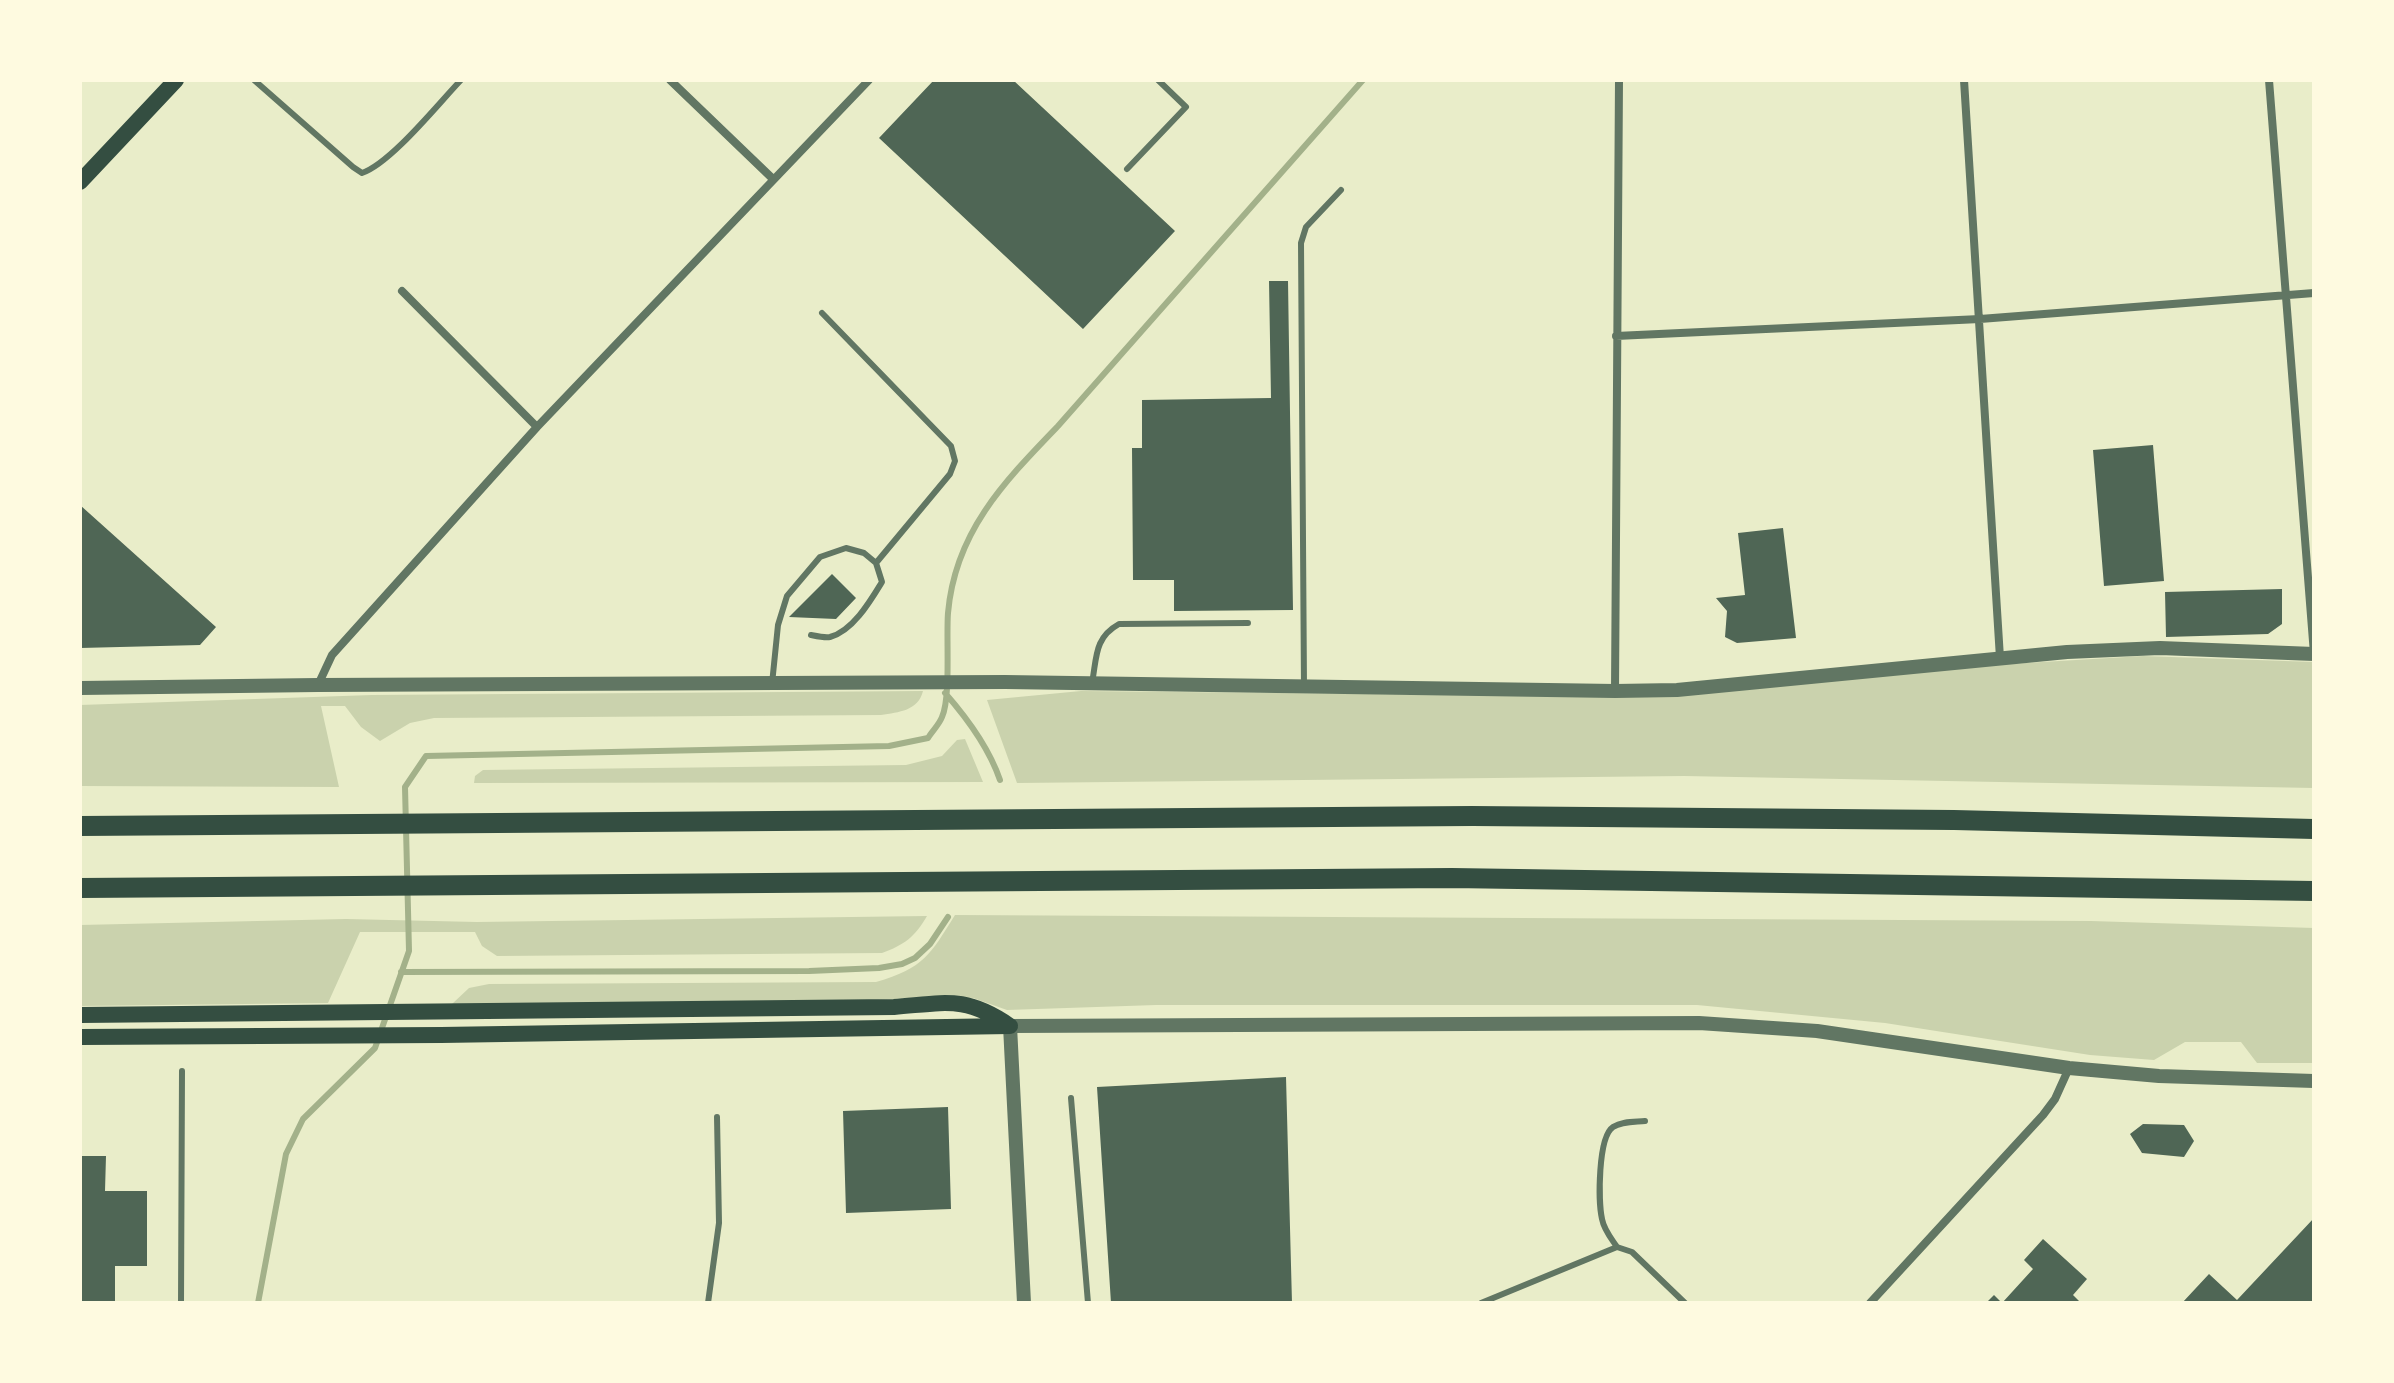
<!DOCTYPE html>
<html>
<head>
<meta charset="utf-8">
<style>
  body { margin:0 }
  #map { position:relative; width:2394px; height:1383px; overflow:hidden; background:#e9edc9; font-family:"Golos Text",sans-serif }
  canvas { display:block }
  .frame { position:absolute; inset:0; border:82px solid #fefae0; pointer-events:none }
</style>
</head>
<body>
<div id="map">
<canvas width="2394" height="1383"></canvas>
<div class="frame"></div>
</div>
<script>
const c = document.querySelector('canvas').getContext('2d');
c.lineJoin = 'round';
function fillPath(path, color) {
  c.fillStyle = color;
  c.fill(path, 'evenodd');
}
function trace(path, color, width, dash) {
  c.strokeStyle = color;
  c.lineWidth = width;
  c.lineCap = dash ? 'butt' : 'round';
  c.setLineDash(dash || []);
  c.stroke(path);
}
fillPath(new Path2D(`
  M2143,656L2314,662V788L1684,776L1017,783L987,700L1081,691L1665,697L1992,665Z
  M923,691C918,711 899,712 881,715L434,718L410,723L380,741L361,727L345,706H321L339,787L80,786V705L372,695Z
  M965,739L983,782L474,783L475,776L483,770L906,765L942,756L957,740Z
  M955,915L2091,921L2314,928V1063H2257L2241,1042H2185L2154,1060L2090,1055L1885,1023L1697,1005H1156L1007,1010L973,998L948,996L824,1003L452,1004L469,988L489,984L876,982C924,968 930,955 955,915Z
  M927,916C915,937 904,945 882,953L497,956L482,946L475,932H360L328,1003L80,1006V925L346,919L477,922Z`), '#cad2ad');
trace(new Path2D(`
  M945,693C967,718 989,748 1000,780
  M401,972L809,971L879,968L902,964L915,958L930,944L948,917
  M258,1303L286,1154L303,1119L375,1048L409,951L405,787L426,756L889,746L928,738C932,731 939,725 942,717C951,697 946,638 948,613C955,532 1004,482 1058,426L1363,80`), '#a3b18a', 6);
fillPath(new Path2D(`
  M934,80H1013L1175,231L1083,329L879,138Z
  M1269,281H1288L1293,610L1174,611V580H1133L1132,448H1142V400L1271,398Z
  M2153,445L2164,581L2104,586L2093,450Z
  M80,505L216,627L200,645L80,648Z
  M1783,528L1796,638L1737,643L1725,637L1727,611L1716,598L1745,595L1738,533Z
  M832,574L856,598L836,619L789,617Z
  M2282,589V624L2268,634L2166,637L2165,592Z
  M1286,1077L1292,1303H1111L1097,1087Z
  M948,1107L951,1209L846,1213L843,1111Z
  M2143,1124L2184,1125L2194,1141L2184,1157L2142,1153L2130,1134Z
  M80,1156H106L105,1191H147V1266H115V1303H80Z
  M2314,1218V1303H2182L2209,1274L2237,1300Z
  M2043,1239L2087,1279L2073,1295L2081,1303H1986L1994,1295L2002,1303L2033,1269L2024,1260Z`), '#4f6655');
trace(new Path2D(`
  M254,80L353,167L362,173C391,163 438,104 461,80
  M1127,169L1186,107L1158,80
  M822,313L951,446L955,461L950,474L876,563
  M1092,683C1097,657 1094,638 1119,624L1248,623
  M772,684L778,625L787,596L820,557L846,548L864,553L876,563L882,582C871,600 853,631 830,637C825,638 816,636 811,635
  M1304,687L1301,243L1306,227L1341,190
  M1071,1098L1088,1303
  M1617,1247C1611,1238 1604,1230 1602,1219C1598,1201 1598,1137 1613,1127C1622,1121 1635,1122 1645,1121
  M181,1303L182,1071
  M708,1303L719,1223L717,1117
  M1481,1303L1617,1247L1632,1252L1685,1303`), '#617663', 6);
trace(new Path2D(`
  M670,80L773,179
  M1964,80L2000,658
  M2269,80L2314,654
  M402,291L537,427
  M1616,336L1980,319L2314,293
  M318,685L332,655L537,427L869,80
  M1615,691L1619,80
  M1870,1303L2043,1115L2055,1099L2069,1068`), '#617663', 8);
trace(new Path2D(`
  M80,688L318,685L1005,682L1615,691L1677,690L2067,652L2160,648L2314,654
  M1024,1303L1010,1026L1699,1023L1817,1031L2069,1068L2159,1076L2314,1081`), '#617663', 14);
trace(new Path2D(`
  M80,182L176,80
  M80,1015L894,1007C945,1003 965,995 1010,1026
  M80,1037L441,1035L1010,1026`), '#344e41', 16);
trace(new Path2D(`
  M80,826L1472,816L1954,820L2314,829
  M80,888L1452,878L2314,891`), '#344e41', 20);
</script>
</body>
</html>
